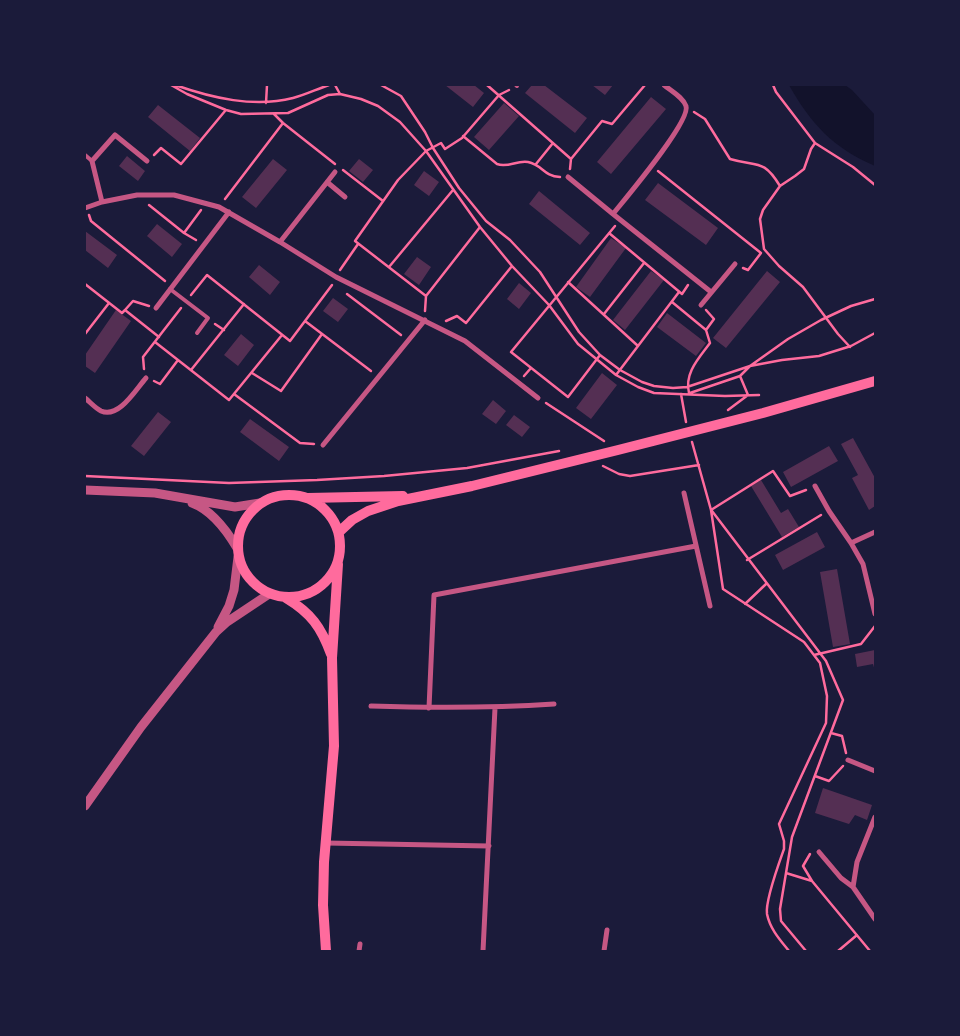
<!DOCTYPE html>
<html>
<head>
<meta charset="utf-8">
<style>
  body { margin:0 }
  #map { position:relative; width:960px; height:1036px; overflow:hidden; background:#1b1b3a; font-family:Poppins,sans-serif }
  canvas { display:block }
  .frame { position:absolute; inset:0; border:86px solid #1b1b3a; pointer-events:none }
</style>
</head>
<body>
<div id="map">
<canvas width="960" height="1036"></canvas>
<div class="frame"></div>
</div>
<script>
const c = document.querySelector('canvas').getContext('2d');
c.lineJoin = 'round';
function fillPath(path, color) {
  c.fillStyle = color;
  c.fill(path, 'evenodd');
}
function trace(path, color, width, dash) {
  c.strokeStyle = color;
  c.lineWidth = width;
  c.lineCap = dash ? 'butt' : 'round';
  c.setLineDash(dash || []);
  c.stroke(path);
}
fillPath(new Path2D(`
  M789,85H845L852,90L875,115V166C833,148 811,124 789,85Z`), '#12122b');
fillPath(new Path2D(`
  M445,85H474L484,93L473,107Z
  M532,85H544L587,118L575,133L525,93Z
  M592,85H613L605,95Z
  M651,97L666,109L611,174L597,162Z
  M504,103L519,116L489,150L474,137Z
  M158,105L200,138L190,151L148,117Z
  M127,156L145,171L138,181L119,166Z
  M273,159L287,170L256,208L242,197Z
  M359,159L373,170L363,182L349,171Z
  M424,171L439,182L429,196L414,185Z
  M658,183L718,228L706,245L645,200Z
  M539,191L590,233L580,245L529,204Z
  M157,224L182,244L172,257L147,236Z
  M85,231L117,255L108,268L85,250Z
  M611,238L626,248L590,297L576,287Z
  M417,257L431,267L419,285L404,274Z
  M259,265L280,282L270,295L249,277Z
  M651,271L664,280L625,330L613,320Z
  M767,271L780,282L726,348L713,338Z
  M519,283L531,293L519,309L507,299Z
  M333,298L348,309L338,322L323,311Z
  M116,310L131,321L95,373L85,366V355Z
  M667,313L706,343L696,356L657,327Z
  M241,334L254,345L238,366L224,355Z
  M602,373L617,385L591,419L576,408Z
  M493,400L506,411L496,424L482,414Z
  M158,412L171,422L144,456L131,446Z
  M514,415L530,427L522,437L506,425Z
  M250,419L289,447L279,461L240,432Z
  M853,438L875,478V506L869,510L852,478L858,475L841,444Z
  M829,446L838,461L791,487L783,472Z
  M761,480L781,513L788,509L799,527L782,537L751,486Z
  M817,532L825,547L783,570L775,555Z
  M837,569L850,644L833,647L820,572Z
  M875,650V671L873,664L857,667L855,654Z
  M823,788L872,805L867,820L855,815L849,824L815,813Z`), '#542f53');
trace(new Path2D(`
  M171,85L187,94L226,110L241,114L288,113L328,95L340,94L361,99L378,106L400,122L426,151L480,227L512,266L549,305L578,344L616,375L638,387L654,393L725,396L759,395
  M175,85C212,98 254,108 293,98C305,95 317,89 329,85
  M335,85L340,94
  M381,85L401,96L425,132L433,148L459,188L486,221L510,240L540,272L579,332L600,355L620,370L642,382L654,386L673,388L687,387L750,366L788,339L821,320L851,306L875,299
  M487,85L571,159L570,169
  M773,85L776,92L815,143L853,167L875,185
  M266,103L267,85
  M694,112L705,119L730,159C757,167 763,158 780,186
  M274,114L283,123L335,164
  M463,136L497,164C508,168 517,160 528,162C543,165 543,176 560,177
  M815,143L811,149L804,169L795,176L780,186L763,210L760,219L764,249L779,266L803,287L838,334L850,347
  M154,155L161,148L181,164L225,111
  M571,159L602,121L612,124L645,85
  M536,164L553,143
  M343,170L383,201
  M658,171L761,253
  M225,199L283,123
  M149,205L184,233L196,240
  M89,215L91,221L165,281
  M184,233L201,210
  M609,233L682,294L688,285
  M389,267L453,190
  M743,268L748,270L761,253
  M340,270L358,244
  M568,282L638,346
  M85,284L122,313L125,310L159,337
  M347,294L401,335
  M191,295L207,275L290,341L305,321L371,371
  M426,296L480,227
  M672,302L706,330
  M125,310L133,301L149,306
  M425,311L426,296L355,241L398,180L426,151L441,143L445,149L462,138L499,95L509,90
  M604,314L644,263
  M305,321L332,285
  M446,321L457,316L466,323L512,266
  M215,324L224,330
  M85,334L109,303
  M155,342L229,400L282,335
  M600,355L568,397L511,352L615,226
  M144,369L143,357L181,308
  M191,370L244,304
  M252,373L281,391L322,334
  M616,375L679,292
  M524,376L531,368
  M154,381L160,384L178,360
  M689,393C684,373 699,358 710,343L706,330L714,319L706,310
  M690,393L740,376L750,366L782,360L819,356L851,346L875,333
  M234,394L300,443L314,444
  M681,394L686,422
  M546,403L604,441
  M728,410L748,395L740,376
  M692,442L711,510L723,589L804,642L820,663L827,696L826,723L779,824L784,841V849C779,863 765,901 767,914C770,929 780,940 789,951
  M603,466L619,474L630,476L699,465
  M85,476L229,483L317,480L384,476L467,468L559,451
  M711,510L773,471L790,496L806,490
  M712,511L826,661L843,700L792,837L780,909L781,921L806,951
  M747,560L821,515
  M745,604L766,584
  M814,655L861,644L875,626
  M831,733L842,736L846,753
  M815,776L829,781L843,766
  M786,873L812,881L803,866L810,854
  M812,881L870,951
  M838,951L857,935`), '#ff6b9d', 2.5);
trace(new Path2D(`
  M516,85L517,86
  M85,155L92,161
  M170,289L208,318L197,333`), '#c65784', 4);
trace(new Path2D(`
  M568,177L613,214C625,199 691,121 686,106C683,97 671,91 664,85
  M327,182L345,197
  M102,202L92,161L115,135L147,161
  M85,208L102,202L137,195H174L219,207L280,242L336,277L465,341L538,398
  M613,214L711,292
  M280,242L335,172
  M701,305L735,264
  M156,308L229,212
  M85,398C90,402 95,408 101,411C119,419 136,389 146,378
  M323,445L425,320
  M815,486L829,511L851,543L863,564L875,614
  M684,493L710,606
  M851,543L875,532
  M371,706C433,708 493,708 554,704
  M429,708L434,595L696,546
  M848,760L875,771
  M875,817L857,862L853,887L875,919
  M326,843L489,846
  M819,852L841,878L853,887
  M359,951L360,944
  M483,951L495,708
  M604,951L607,930`), '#c65784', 5);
trace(new Path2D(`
  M85,490L155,493L235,507L260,503
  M192,503C211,510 227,531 237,548
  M218,627L229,606L234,590L238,557
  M85,806L141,727L216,632L227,622L269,594`), '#c65784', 9);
trace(new Path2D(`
  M238 546a51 51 0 1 1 102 0a51 51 0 1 1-102 0Z
  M308,498L403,496
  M339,532L352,520L368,511L398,501L472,486L618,450L763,413L875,381
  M286,598C311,613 321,627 331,654
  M326,951L323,905L324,862L334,746L332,658L338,564`), '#ff6b9d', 10);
</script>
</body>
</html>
